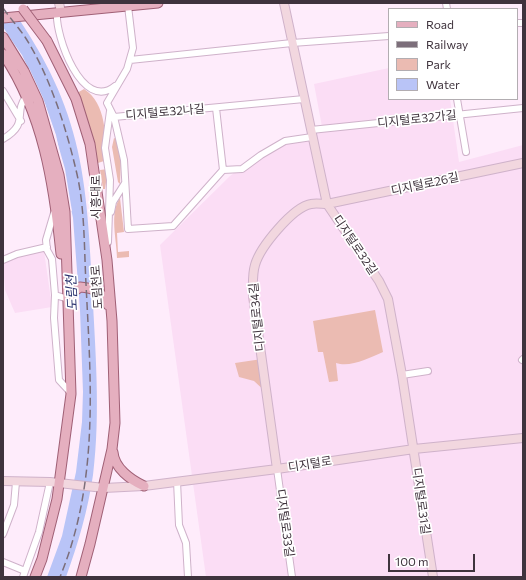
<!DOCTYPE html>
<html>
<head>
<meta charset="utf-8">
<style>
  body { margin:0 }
  #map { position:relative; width:526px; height:580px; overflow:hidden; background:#feecfb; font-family:Commissioner,sans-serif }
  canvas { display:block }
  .frame { position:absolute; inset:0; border:4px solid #3f333d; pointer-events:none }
  .legend { position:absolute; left:388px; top:8px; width:130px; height:92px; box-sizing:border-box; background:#fff; border:1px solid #b2adb1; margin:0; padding:5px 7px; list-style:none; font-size:12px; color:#3f333d }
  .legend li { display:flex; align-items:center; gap:8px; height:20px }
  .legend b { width:20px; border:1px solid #b2adb1 }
  .scale { position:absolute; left:388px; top:554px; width:87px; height:18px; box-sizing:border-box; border:2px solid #3f333d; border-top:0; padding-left:5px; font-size:12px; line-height:14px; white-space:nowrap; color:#3f333d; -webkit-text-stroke:3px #fff; paint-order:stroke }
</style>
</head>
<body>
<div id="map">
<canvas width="526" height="580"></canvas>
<div class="frame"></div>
<ul class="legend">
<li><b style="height:5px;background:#e5afbf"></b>Road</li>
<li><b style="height:5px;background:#7c6e7a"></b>Railway</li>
<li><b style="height:11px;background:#ebbbb2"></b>Park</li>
<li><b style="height:11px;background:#b9c4f7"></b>Water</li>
</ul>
<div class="scale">100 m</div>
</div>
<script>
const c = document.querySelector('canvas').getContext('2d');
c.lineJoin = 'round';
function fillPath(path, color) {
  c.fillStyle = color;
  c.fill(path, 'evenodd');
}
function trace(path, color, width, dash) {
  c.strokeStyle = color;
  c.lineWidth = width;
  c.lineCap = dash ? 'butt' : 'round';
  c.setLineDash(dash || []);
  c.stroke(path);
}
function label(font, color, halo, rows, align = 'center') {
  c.font = font + ' Commissioner,"Noto Sans KR",sans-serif';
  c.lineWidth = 3.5;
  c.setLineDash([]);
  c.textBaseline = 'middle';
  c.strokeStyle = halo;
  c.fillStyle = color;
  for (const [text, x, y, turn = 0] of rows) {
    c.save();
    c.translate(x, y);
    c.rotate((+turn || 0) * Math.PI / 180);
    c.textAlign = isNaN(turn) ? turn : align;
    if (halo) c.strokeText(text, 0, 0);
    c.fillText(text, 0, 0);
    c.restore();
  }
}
fillPath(new Path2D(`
  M389,68V99H450L459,162L523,145V577H206L160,245L230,176L260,153L288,137L323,132L314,84Z
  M44,251L52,307L15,313L5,290L3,264L19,257Z`), '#fbddf5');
fillPath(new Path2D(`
  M84,89C107,104 105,136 107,160L98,163L84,110L77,93Z
  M114,138L116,139L121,160L120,184L118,182L112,147Z
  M108,169L105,189H103L100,170Z
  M120,198L124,232L117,233L118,252L129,251V257L117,258C117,241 109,213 120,198Z
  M375,310L383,352C369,358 350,368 336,363L338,381L329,382L323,352H318L313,321Z
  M262,359L267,393L254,381L239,377L235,363Z`), '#ebbbb2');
fillPath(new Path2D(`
  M3,3H8C36,43 60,84 73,132C87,181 89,233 92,284C95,348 101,412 93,475C88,510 78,544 66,577H47L62,536L76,472L82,422L83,392L80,310L73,218L56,135L43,98L30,70L3,27Z`), '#b9c4f7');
fillPath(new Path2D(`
  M3,3H10L23,21L3,23Z
  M3,28L22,55L45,104L55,134L65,169L72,211H70L54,135L41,99L29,71Z`), '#feecfb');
const street = new Path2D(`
  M446,3L447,9
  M128,6L133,48L127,69L107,103L114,117L124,160L128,229L173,226L223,170L216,108
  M57,13C55,35 82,113 115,86
  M517,23H523
  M130,60L292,43L389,36
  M3,91L21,121
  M457,99L466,152
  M114,117L304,99
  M311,130L523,108
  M3,139C30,123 13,113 26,97
  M223,170L242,169L261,155L285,141L312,137
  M111,212L113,202L125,183
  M54,213L46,240L47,250L52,259L55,295L65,298
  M108,242L110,180L105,148L110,111
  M3,260L17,254L47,247
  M55,295L54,318L59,380L71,393
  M522,360L523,359
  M402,375L428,371
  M277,469L292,577
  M177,481L179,525L186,543L188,577
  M3,534L14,505L16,482
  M3,562L25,571
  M23,577L39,532L50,482`);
const secondary = new Path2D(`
  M59,3L61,12
  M284,3L327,204L379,281L388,299L402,375L433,577
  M277,469L253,296C253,285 252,275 255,265C260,247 293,207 311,204C316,203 322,204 327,204L523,163
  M3,481L50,482L104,488L144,486L277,469L414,449L523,438`);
const primary = new Path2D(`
  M3,18L158,3
  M3,37L24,71L38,101L59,175L65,212L71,394L57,499L42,559L35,577
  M47,41L76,99L90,144L107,260L112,321L115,423L112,449L90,544L81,577
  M3,54C43,113 54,184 61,254
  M69,301L73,292L80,287C94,288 102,291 108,305
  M113,452C114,468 131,480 144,486`);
trace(street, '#cfb2ca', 8);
trace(secondary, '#cfb2ca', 10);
trace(primary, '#a06076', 11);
trace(street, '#fff', 6);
trace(secondary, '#f2d7df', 8);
trace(primary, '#e5afbf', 9);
trace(new Path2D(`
  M3,8C10,18 18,27 25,37C49,74 66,127 76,170C85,206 84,247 86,284C91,384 99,482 60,577`), '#7c6e7a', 1.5, [8, 4]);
const primaryBridge = new Path2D(`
  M23,9L47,41`);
trace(primaryBridge, '#a06076', 11, []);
trace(primaryBridge, '#e5afbf', 9);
label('12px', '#3f333d', '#fff', [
  ["디지털로32나길",165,112,-5],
  ["디지털로32가길",417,119,-6],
  ["디지털로26길",425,184,-12],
  ["시흥대로",96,197,-90],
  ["디지털로32길",355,245,56],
  ["도림천로",97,287,-94],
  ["디지털로34길",257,317,-96],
  ["디지털로",310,464,-9],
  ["디지털로31길",421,501,82],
  ["디지털로33길",285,523,82]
]);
label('italic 13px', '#2c336f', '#fff', [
  ["도림천",72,293,-93]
]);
</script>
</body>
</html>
